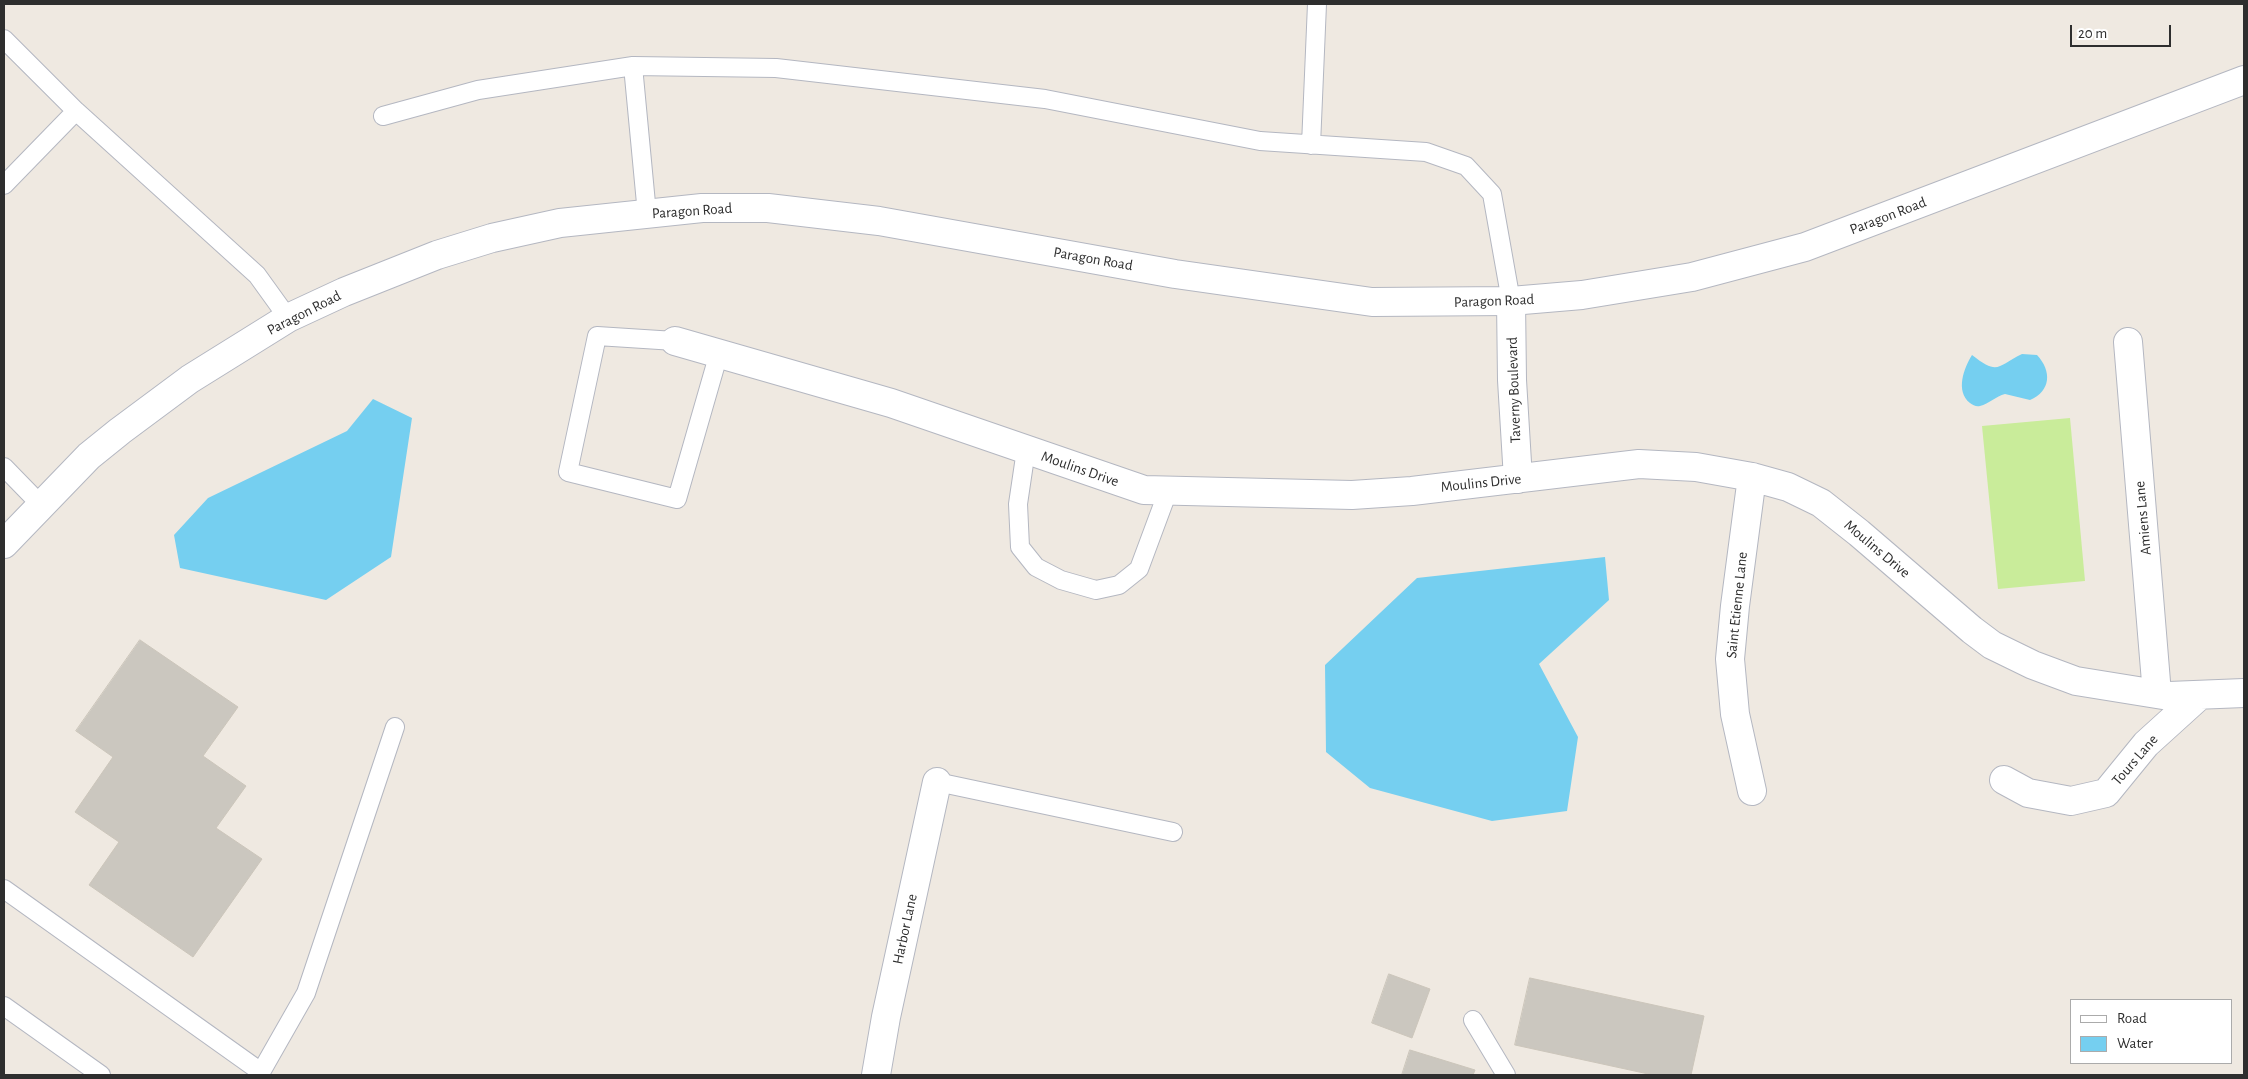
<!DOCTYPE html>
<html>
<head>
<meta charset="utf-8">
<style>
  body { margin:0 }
  #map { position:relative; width:2248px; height:1079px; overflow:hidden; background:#efe9e1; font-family:"Alegreya Sans",sans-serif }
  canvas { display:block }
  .frame { position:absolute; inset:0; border:5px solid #2e2e2e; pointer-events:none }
  .legend { position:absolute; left:2070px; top:999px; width:162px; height:65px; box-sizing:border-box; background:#fff; border:1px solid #ababab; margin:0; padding:6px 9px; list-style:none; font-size:15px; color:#2e2e2e }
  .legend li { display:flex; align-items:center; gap:10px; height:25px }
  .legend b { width:25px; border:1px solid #ababab }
  .scale { position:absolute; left:2070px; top:25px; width:101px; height:22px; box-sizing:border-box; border:2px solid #2e2e2e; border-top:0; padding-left:6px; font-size:15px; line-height:18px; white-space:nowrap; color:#2e2e2e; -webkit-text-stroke:4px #fff; paint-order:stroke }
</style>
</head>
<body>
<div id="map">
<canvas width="2248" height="1079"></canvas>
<div class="frame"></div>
<ul class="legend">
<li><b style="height:6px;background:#fff"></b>Road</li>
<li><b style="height:14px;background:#75cff0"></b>Water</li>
</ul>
<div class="scale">20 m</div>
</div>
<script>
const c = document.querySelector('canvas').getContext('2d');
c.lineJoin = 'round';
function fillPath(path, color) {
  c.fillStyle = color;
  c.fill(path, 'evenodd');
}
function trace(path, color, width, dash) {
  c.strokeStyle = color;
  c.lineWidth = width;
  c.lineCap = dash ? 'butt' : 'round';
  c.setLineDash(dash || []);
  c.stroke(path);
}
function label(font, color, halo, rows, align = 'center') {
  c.font = font + ' "Alegreya Sans",sans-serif';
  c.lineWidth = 5;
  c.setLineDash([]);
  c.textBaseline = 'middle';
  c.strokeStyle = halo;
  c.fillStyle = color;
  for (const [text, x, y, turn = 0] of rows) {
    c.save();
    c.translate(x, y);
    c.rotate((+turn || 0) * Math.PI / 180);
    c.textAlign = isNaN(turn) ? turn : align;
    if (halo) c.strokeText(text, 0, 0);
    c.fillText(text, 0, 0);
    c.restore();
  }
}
fillPath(new Path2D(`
  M2070,418L2085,581L1998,589L1982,426Z`), '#c9ec9a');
fillPath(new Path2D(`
  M2022,354L2037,355C2052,371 2051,391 2030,400L2005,394C1996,396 1989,404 1980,406C1976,407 1973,405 1970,403C1955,391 1964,368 1972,355C1999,376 1997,366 2022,354Z
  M373,399L412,418L391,557L326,600L180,568L174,535L208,498L347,431Z
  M1605,557L1609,600L1539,664L1578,737L1567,811L1492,821L1370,788L1326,752L1325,665L1417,578Z`), '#75cff0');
const building = new Path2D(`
  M140,640L238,707L203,756L246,786L216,828L262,859L193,957L89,885L119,842L75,812L113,757L76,731Z
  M1389,974L1430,989L1412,1038L1372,1023Z
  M1530,978L1704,1016L1691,1075H1653L1515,1045Z
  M1410,1050L1475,1070L1473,1075H1402Z`);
fillPath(building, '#cbc7bf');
trace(building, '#cbc5ba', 1);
const service = new Path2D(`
  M4,39L76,111
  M383,116L478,90L633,66
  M1311,145L1317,4
  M4,185L76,111L257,275L288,318
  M647,214L633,66L776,68L1045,99L1260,141L1426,152L1466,166L1492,194L1511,301
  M675,341L597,336L568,472L677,499L719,353
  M1026,450L1018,504L1020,547L1036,567L1061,580L1096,590L1119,585L1139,569L1168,491
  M4,467L41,505
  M937,782L1173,832
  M4,889L261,1072L259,1075
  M4,1006L101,1075
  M1473,1020L1506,1075
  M261,1072L306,993L395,727`);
const minor = new Path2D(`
  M1511,301L1512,380L1518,479
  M675,341L891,403L1144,490L1352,495L1412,491L1639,464L1696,467L1752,477L1788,487L1821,503L1859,533L1972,630L1992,645L2033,665L2076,681L2169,696L2244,693
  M2128,342L2157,694
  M1752,477L1735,606L1730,659L1735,714L1752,791
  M2004,780L2028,793L2071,801L2106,793L2146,744L2199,696
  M876,1075L886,1017L937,782`);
const tertiary = new Path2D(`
  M4,544L89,456L120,431L190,379L288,318L344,292L437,255L492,238L560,223L702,208H768L879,221L1175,274L1372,302L1511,301L1582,295L1692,277L1805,247L2244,80`);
trace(service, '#b4b7c1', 20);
trace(minor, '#b4b7c1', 30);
trace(tertiary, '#b4b7c1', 30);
trace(service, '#fff', 18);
trace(minor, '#fff', 28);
trace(tertiary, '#fff', 28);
label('15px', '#2e2e2e', '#fff', [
  ["Paragon Road",692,211,-4],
  ["Paragon Road",1888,216,-21],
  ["Paragon Road",1093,259,10],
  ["Paragon Road",1494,301,-2],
  ["Paragon Road",304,313,-27],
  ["Taverny Boulevard",1514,390,-92],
  ["Moulins Drive",1080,469,19],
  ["Moulins Drive",1481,483,-6],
  ["Amiens Lane",2143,518,-95],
  ["Moulins Drive",1877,549,40],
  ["Saint Etienne Lane",1737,605,-84],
  ["Tours Lane",2135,760,-49],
  ["Harbor Lane",905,929,-78]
]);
</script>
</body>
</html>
